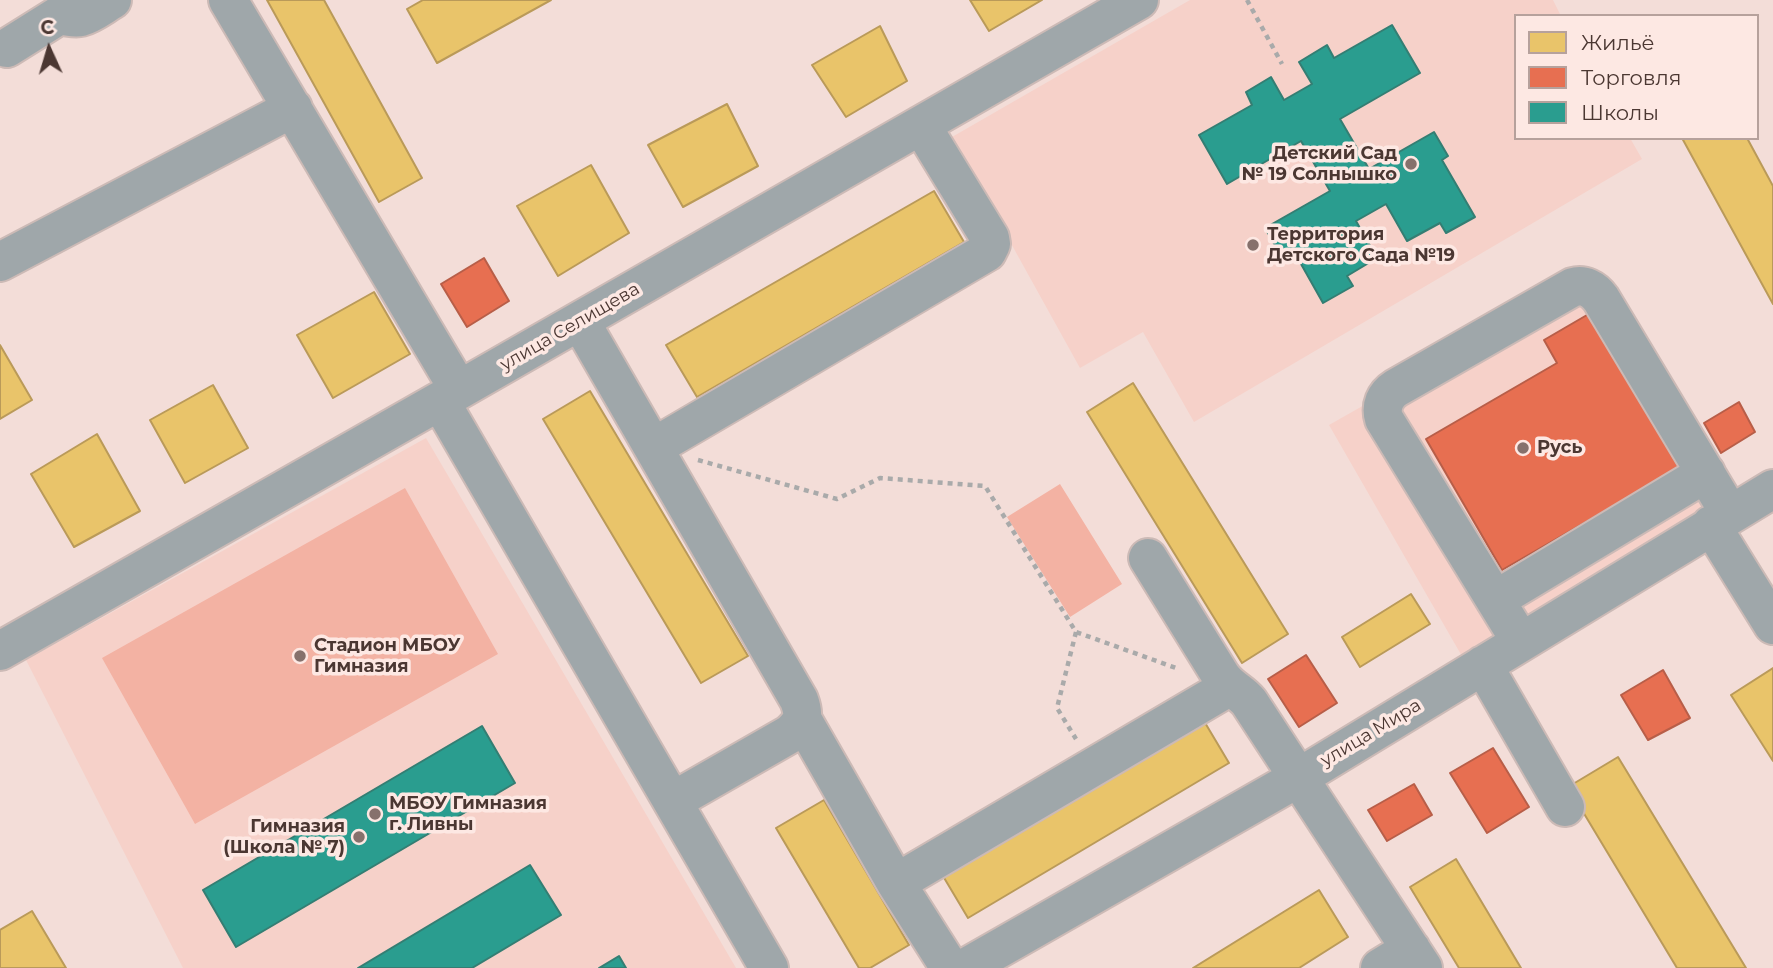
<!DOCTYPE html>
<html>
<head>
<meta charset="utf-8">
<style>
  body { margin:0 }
  #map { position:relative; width:1773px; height:968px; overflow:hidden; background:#f3ddd8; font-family:Montserrat,sans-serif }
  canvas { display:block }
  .legend { position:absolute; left:1514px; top:14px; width:245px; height:126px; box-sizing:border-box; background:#fde8e3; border:2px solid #b6a19c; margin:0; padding:9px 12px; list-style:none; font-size:21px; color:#4b3732 }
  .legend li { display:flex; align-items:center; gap:14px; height:35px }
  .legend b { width:35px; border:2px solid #b6a19c }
  .north { position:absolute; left:14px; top:14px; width:70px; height:70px; -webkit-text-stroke:5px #fde8e3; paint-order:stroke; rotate:356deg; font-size:19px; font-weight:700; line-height:28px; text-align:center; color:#4b3732 }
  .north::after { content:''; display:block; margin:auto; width:24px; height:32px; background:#4b3732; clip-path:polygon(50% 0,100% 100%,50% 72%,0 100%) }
</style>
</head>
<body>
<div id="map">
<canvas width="1773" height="968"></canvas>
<ul class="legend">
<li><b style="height:19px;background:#e9c46a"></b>Жильё</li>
<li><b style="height:19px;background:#e76f51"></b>Торговля</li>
<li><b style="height:19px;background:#2a9d8f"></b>Школы</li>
</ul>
<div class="north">С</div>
</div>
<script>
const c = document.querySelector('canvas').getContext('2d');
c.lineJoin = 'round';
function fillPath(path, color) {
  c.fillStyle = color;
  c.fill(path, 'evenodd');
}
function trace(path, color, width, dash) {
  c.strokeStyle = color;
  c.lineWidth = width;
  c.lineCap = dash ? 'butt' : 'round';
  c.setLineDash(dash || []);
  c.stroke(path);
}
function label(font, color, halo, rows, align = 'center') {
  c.font = font + ' Montserrat,sans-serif';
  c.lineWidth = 7;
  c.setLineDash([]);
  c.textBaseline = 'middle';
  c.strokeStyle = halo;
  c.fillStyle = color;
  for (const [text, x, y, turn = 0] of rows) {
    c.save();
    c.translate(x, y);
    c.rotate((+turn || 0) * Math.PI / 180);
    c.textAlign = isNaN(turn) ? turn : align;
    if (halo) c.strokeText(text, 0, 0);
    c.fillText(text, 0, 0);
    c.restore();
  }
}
fillPath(new Path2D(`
  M1190,0H1553L1561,16H1516V138H1630L1642,159L1194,422L1143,332L1080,368L952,137Z
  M1601,271L1739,498L1463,658L1329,425Z
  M426,438L736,968H183L26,660Z`), '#f6d1c9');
fillPath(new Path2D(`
  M1060,484L1122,584L1070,617L1007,517Z
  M405,488L498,654L195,824L102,658Z`), '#f3b2a3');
const homes = new Path2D(`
  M267,0H324L422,178L379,202Z
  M423,0H551L437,63L407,9Z
  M970,0H1042L989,31Z
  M880,26L907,81L846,117L812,65Z
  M727,104L758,166L683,207L648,145Z
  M1682,138H1747L1773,186V304Z
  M591,165L629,233L558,276L517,206Z
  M934,191L964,242L697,397L666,345Z
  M374,292L410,354L333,398L297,335Z
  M0,345L32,400L0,419Z
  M1133,383L1288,634L1242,663L1087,412Z
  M213,385L248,448L185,483L150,420Z
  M590,391L748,656L701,683L543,419Z
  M97,434L140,511L74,547L31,474Z
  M1411,594L1430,624L1360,667L1342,637Z
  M1773,668V761L1731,695Z
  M1201,716L1229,763L968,918L940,871Z
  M1618,757L1746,968H1677L1568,787Z
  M824,800L909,945L870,968H859L776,828Z
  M1456,859L1521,968H1459L1410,887Z
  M1319,890L1348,937L1299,968H1193Z
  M32,911L66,968H0V930Z`);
fillPath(homes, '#e9c46a');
trace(homes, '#ba9a59', 2);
const shops = new Path2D(`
  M484,258L509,301L467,327L441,284Z
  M1599,308L1689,463L1502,570L1426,439L1557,363L1544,340Z
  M1739,402L1755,432L1721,453L1704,423Z
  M1306,655L1337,703L1299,727L1268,679Z
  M1663,670L1690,718L1648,740L1621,695Z
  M1493,748L1529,807L1487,833L1450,773Z
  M1414,784L1432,815L1387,841L1368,810Z`);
fillPath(shops, '#e76f51');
trace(shops, '#b85e48', 2);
const schools = new Path2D(`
  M1392,25L1420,73L1340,119L1369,169L1434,132L1448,156L1442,160L1475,217L1446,233L1440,223L1407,241L1386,204L1356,221L1377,258L1347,276L1353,286L1323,303L1292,248L1280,254L1265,228L1330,191L1301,141L1227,184L1199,135L1252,105L1246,92L1271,77L1284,100L1312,84L1299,62L1327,45L1334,58Z
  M482,726L515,783L236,947L203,890Z
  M530,865L561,915L472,968H358Z
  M619,956L626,968H599Z`);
fillPath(schools, '#2a9d8f');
trace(schools, '#347e73', 2);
const minor = new Path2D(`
  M228,0L459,390
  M7,48L58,16C66,15 73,19 81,17C92,14 103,5 112,0
  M0,262L293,108
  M580,321L799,700C805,716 803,722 790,734L673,801
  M440,401L769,968
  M654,447L987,252L991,244L990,238L921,125
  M1711,525L1773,625
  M1148,558L1221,676C1230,689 1240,691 1249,702L1423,968
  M1495,600L1706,473
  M1521,642L1384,419C1380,406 1385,395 1396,388L1573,287C1584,284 1594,289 1601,299L1730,514
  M0,651L459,390L1139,0
  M1483,665L1565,807
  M802,719L896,883L950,968
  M896,883L1229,687
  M965,968L1298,778L1773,489
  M1380,968L1411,949`);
trace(minor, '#ccbab6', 42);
trace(new Path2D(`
  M1247,0L1282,64
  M698,460L837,499L880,478L985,486L1076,632L1176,668
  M1076,632L1057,708L1076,739`), '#a9aaaa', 4.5, [5, 5]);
trace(minor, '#9fa7aa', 38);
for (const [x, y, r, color] of [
  [1411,164,7,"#86716c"],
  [1253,245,7,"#86716c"],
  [1523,448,7,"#86716c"],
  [300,656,7,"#86716c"],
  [375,814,7,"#86716c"],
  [359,837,7,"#86716c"]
]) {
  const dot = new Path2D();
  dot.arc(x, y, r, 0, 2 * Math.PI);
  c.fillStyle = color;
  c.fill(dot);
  trace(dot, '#fde8e3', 2.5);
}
label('bold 18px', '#4b3732', '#fde8e3', [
  ["Детский Сад",1397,154,"right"],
  ["№ 19 Солнышко",1397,175,"right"],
  ["Территория",1267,235],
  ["Детского Сада №19",1267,256],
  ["Русь",1537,448],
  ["Стадион МБОУ",314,646],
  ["Гимназия",314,667],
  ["МБОУ Гимназия",389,804],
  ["г. Ливны",389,825],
  ["Гимназия",345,827,"right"],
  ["(Школа № 7)",345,848,"right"]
], 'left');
label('18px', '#4b3732', '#fde8e3', [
  ["улица Селищева",570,327,-30],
  ["улица Мира",1371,733,-31]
]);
</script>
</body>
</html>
